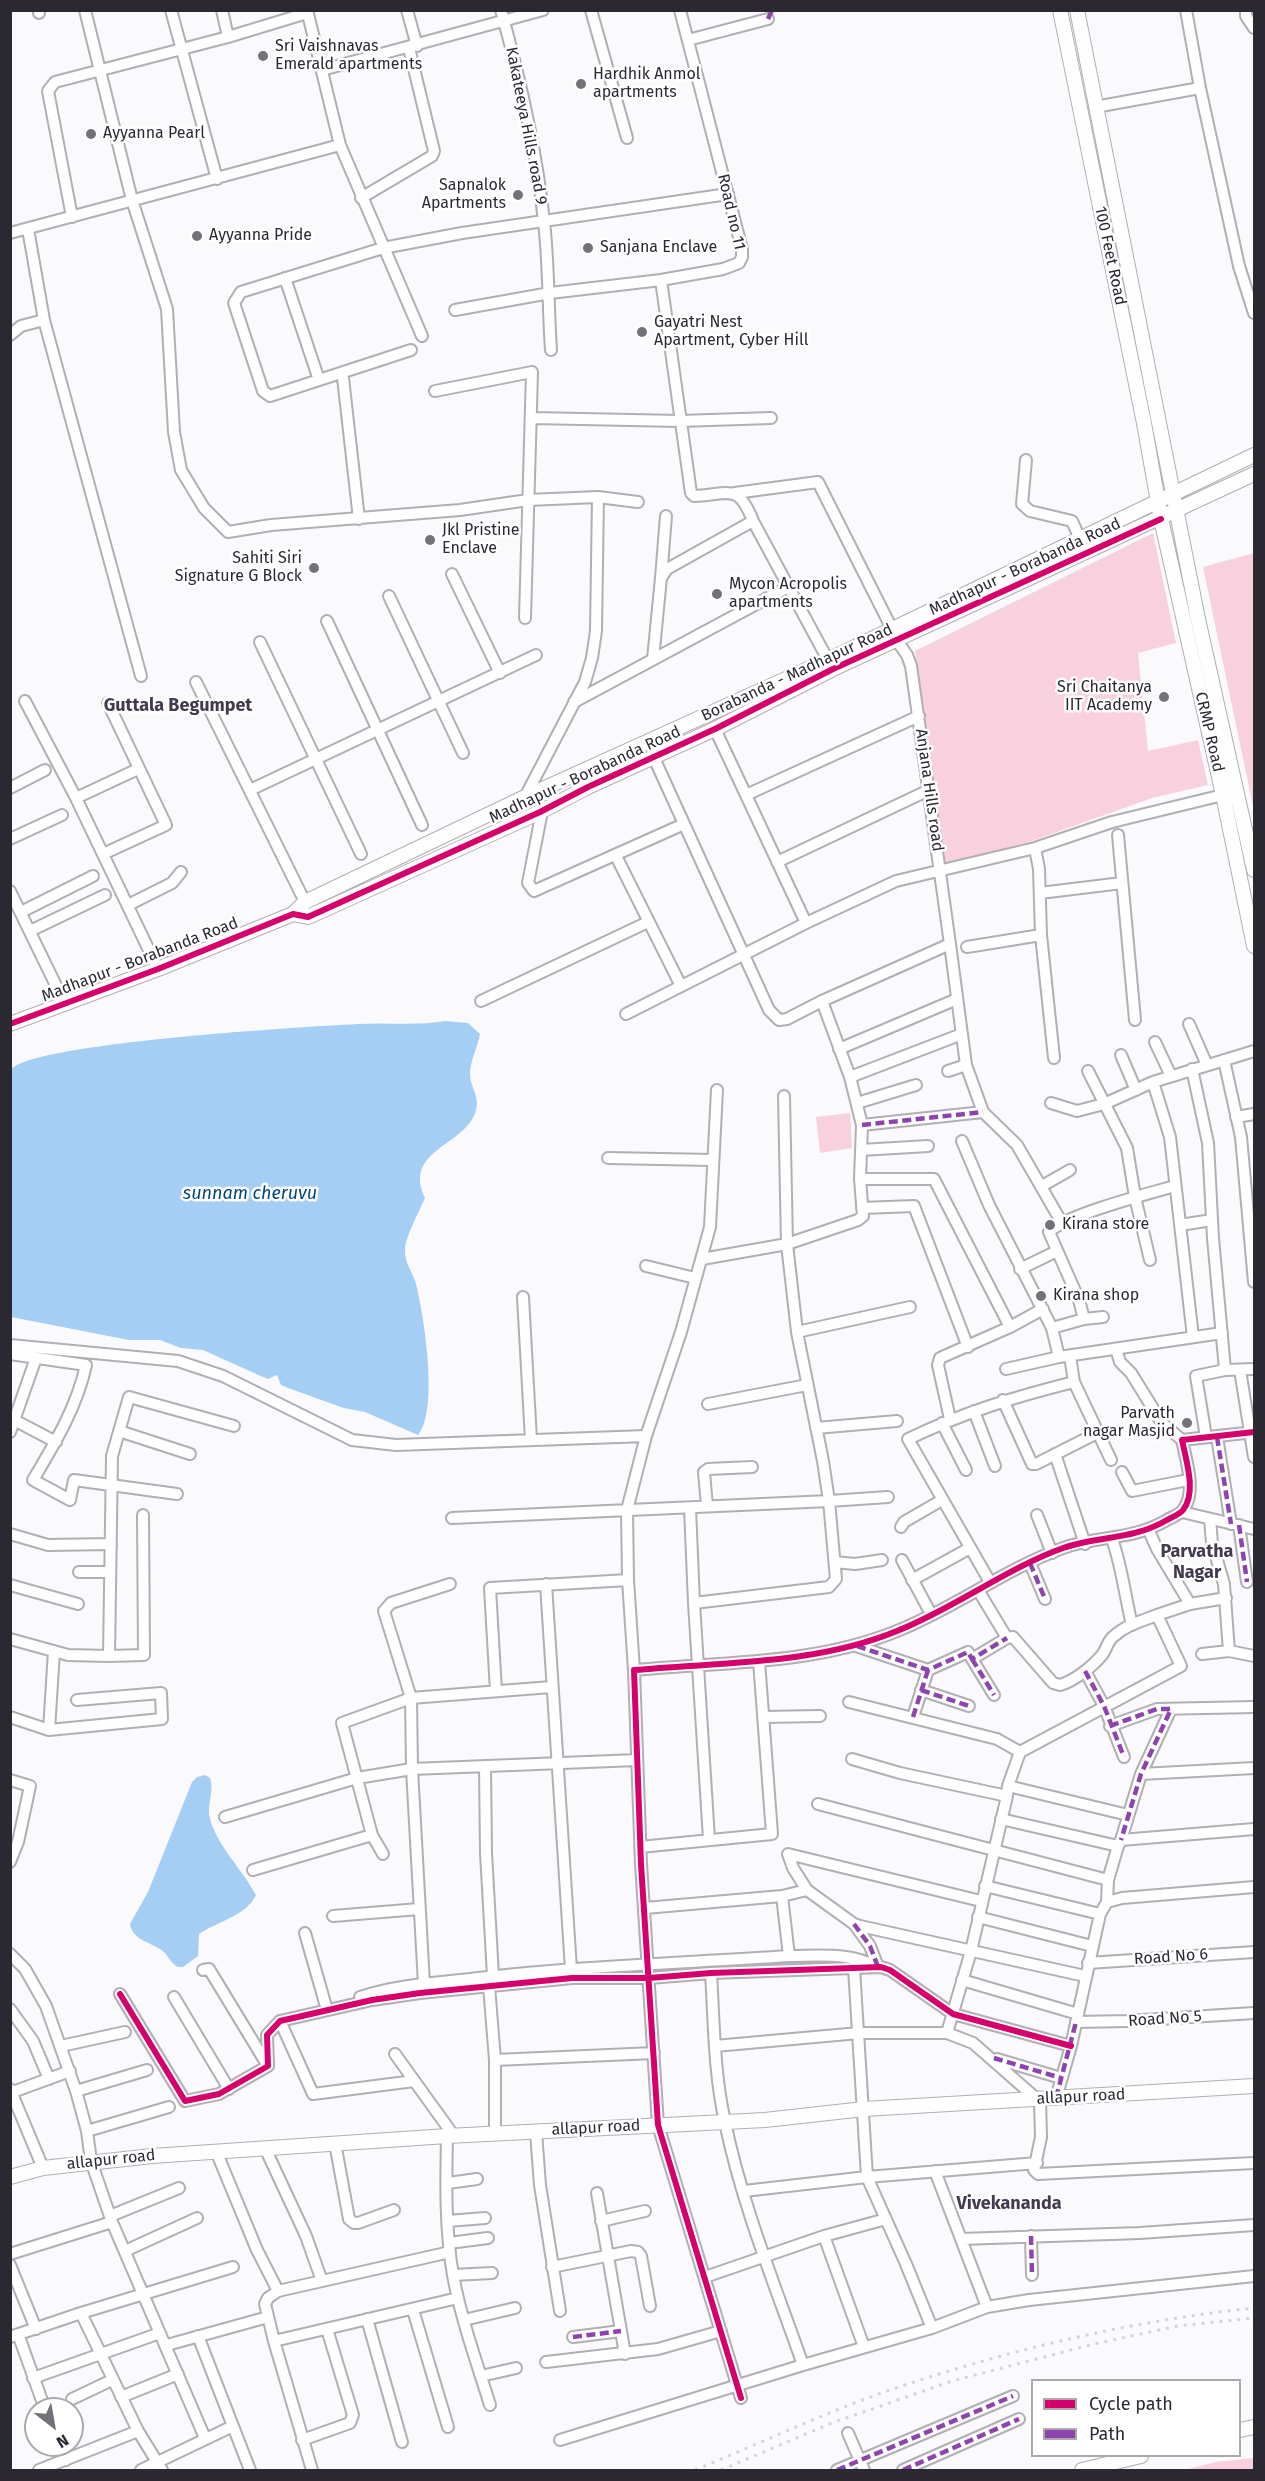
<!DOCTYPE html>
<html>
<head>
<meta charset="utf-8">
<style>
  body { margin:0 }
  #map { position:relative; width:1265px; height:2481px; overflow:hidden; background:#faf9fc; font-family:"Fira Sans",sans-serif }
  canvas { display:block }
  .frame { position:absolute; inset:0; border:12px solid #2c2832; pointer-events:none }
  .legend { position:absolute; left:1031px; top:2379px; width:210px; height:78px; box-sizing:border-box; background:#fff; border:2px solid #aba9ad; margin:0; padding:8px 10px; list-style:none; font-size:18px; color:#2c2832 }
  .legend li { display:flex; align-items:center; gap:12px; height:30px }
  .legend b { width:30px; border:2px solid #aba9ad }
  .north { position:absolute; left:24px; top:2397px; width:60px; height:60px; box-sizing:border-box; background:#fff; border:2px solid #aba9ad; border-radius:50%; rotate:149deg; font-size:16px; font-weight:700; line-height:24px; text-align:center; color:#2c2832 }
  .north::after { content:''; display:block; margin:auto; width:21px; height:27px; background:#747179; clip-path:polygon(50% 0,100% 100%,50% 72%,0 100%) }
</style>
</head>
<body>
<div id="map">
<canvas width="1265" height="2481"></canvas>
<div class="frame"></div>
<ul class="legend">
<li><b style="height:8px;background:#d6006c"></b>Cycle path</li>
<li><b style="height:8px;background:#8e44ad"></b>Path</li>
</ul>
<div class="north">N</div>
</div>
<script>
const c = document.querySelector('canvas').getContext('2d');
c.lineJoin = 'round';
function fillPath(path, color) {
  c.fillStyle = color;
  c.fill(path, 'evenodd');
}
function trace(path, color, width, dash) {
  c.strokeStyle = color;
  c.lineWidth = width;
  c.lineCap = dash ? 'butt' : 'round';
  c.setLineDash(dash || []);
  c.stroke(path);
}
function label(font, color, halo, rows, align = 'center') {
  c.font = font + ' "Fira Sans",sans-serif';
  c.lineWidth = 5;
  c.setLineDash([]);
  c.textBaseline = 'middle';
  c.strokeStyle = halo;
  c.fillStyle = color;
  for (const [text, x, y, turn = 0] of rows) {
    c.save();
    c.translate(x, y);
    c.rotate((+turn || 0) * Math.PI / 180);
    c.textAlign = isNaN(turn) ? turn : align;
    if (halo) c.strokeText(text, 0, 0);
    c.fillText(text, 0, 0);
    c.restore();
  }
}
fillPath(new Path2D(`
  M1153,533L1176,643L1138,653L1148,751L1198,740L1208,785L1152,798L1029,842L945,864L915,651Z
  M1254,553V811L1203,567Z
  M850,1113L852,1148L820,1153L816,1117Z
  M1254,2458V2470H1184L1216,2462Z`), '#f9d0de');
fillPath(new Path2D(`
  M445,1021L468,1023L480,1034C478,1046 470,1061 470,1074C470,1087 480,1096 476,1110C467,1146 402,1149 425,1198C420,1209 405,1239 405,1249C404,1263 413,1272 416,1284C424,1316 439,1410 418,1435L365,1412L344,1408L288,1388L281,1385L277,1375L268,1379L263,1377L203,1350L181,1348L160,1340H129L11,1317L10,1071C23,1043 315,1026 359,1024C387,1022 416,1026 445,1021Z
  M205,1775L210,1778C215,1792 206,1805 210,1819C218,1847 242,1869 256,1895C246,1916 218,1921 199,1934L198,1956L183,1967H178C170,1963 168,1954 160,1949C149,1942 132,1939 130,1924L148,1892L192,1782L197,1777Z`), '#a5cef5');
const street = new Path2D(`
  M39,10V13
  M85,10L132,200L167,309L174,432L181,470L204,508L228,532L271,525L460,510L528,500L598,497L638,502
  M171,10L217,179
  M222,10L228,37
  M407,10L417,46
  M501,10C520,79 537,151 544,222C549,265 548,307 551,350
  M591,10L627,138
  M1186,10L1200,88
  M1246,10V16L1254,28
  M688,40L768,19
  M322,70L543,10
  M1095,107L1200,88L1239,266L1254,313
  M340,145L422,336
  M361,198L432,156L434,151L409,48
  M72,217L48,91L55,82L228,37L307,13
  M28,229L44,320L141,676
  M10,233L340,145L307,10
  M285,278L319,380
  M661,280L691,493L694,496C730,494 738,483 753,521L828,660
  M455,310L550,293L661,280L723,269L739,263L742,257V249L680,10
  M10,335L21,326L44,320
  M411,350L270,396L263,391L234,303L241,292L383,248L462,233L728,194
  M343,378L359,519
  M435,391L532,372L525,618
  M532,418L680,421L771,418
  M1026,460L1022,504L1030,511L1072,521L1080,539
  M735,493L818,482L892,629
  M452,574L500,673
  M661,578L666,516
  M389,596L463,753
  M327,621L422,825
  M897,641L907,655L911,666L950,944
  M260,642L361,854
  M653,659L661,578L667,569L753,521
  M196,682L305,902
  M25,701L76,798L158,969
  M574,702L788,587
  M715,729L806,923
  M654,758L769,1010L779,1020L787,1019L822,1001L950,944L966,1065L983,1112L1017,1145L1062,1223
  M10,788L45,770
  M250,790L536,655
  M746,795L919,716
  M525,797L585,682L592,658L596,631L598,497
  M76,798L138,769
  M542,811L528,883L534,891L684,824
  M1118,835L1135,1020
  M10,839L62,815
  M1035,848L1039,869L1041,935L1054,1058
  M103,854L166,825L108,703
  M616,856L681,986
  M777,862L929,790
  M10,891L65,1004
  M1040,893L1122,883
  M128,905L172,883L181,872
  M21,912L93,876
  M30,931L105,895
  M967,947L1041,935
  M481,1001L648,922
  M626,1014L806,923L896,881L1035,848L1112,822L1223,795
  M1189,1024L1207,1065
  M1155,1042L1171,1076
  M839,1049L957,999
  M1121,1055L1136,1090
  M1224,1060L1241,1137L1254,1282
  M1192,1069L1208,1143L1213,1238L1225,1370
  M948,1071L966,1065
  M1088,1071L1127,1148L1135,1197L1150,1260
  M850,1077L962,1034
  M1153,1082L1254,1051
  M857,1103L916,1085
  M1051,1103L1077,1111L1104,1104L1153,1082L1170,1137L1193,1337
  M1236,1117L1254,1114
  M862,1125L983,1112
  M962,1141L989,1205L1052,1328L1059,1357
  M861,1150L928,1146
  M608,1158L713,1160
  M860,1179H934L1010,1327
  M1042,1186L1070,1170
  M862,1208L914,1206L968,1347
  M1180,1225L1212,1220
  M702,1259L787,1244L858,1220L863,1216L860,1179L862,1125L850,1077L822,1001
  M646,1266L695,1278
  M1020,1269L1057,1251
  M523,1297L531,1440
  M1084,1319L1079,1300L1049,1232C1065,1215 1150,1193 1175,1186
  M1052,1328L1084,1319L1103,1317
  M797,1332L910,1307
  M10,1345L178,1361L223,1376L352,1440L396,1445L646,1436
  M1116,1349L1120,1362L1131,1373L1162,1423L1182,1440
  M10,1354L86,1365C77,1407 55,1443 33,1480L70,1500L74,1480L177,1494
  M1070,1356L1074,1382L1111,1460
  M1006,1369L1059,1357L1222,1333
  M1240,1370L1254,1457
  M1003,1400L1032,1464H1036L1097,1433
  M708,1404L807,1385
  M974,1411L995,1466
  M950,1419L938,1365L940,1358L1010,1327L1043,1309
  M16,1421L56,1442
  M942,1423L966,1470
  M816,1428L897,1421
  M119,1431L190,1454
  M10,1432L36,1358
  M1206,1437L1196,1376L1225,1370L1254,1369
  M1217,1437L1231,1524
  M1055,1454L1085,1544
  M1122,1472L1132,1491L1188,1480
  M707,1506L704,1472L708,1469L752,1467
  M690,1508L694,1603L709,1839
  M1182,1512L1254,1529
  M1037,1515L1052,1553
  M452,1518L829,1501L823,1461L797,1332L787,1244L784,1096
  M1210,1519L1212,1543L1224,1584L1229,1651L1254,1656
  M1239,1525L1247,1582
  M901,1527L904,1522L942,1500
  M1149,1531L1157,1549L1190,1604
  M10,1534L48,1545L111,1544
  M1112,1539C1122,1567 1125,1596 1132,1625
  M902,1560L931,1614
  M835,1562L855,1564L882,1560
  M1030,1563L1045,1599
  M79,1572H110
  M912,1580L970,1548
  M990,1582L908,1439C965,1412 1014,1397 1074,1382
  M546,1584L571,1969
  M10,1585L78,1604
  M978,1590L1007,1638L1013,1637L1053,1683L1060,1685C1074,1681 1092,1667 1102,1655C1107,1649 1107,1641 1114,1636C1126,1625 1142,1621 1157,1615
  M694,1603L829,1587L836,1579L829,1501L888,1497
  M10,1639L68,1655L109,1656L112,1456L129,1397L234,1426
  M856,1646L928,1670L968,1652L972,1659L1007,1638
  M1202,1654L1229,1651
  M109,1656L144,1655L143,1515
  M972,1659L994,1695
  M634,1670L628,1580L627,1510L646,1436L681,1332L710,1227L717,1090
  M1085,1671L1104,1706L1124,1757
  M921,1690L969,1706
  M496,1691L490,1588L628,1580
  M849,1702L997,1739L1020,1752
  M10,1717L49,1730L162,1719L161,1693L77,1700
  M763,1717L820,1716
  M913,1717L928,1670
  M1110,1726L1157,1709L1254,1707
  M49,1730L54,1651
  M852,1759L900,1773L1007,1796L1008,1786L1128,1815
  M485,1766L486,1853L493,1976
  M1141,1774L1254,1768
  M10,1780L30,1786L18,1842L10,1862
  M1008,1786L1020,1752L1181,1666L1157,1615L1190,1604L1226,1598
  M818,1804L1108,1880
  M225,1817L357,1778L412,1769L637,1760
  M1001,1819L1118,1846L1121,1840L1254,1829
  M1121,1840L1141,1774L1171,1709
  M640,1847L772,1834L759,1661
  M383,1854L372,1835L342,1723L411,1698L551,1687
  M253,1870L372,1835
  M985,1886L1100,1914L1107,1902L1122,1898L1254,1887
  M807,1890L793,1868L788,1854L981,1901
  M782,1896L789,1956
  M1107,1902L1108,1880L1118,1846
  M645,1908L782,1896L807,1890L854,1924L860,1926L1085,1976
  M333,1916L419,1909
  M978,1917L1092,1946
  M854,1924L870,1946L878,1967
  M305,1933L327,2010
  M10,1954L25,1969L46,2006L76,2091L87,2131L91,2161L112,2222L205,2438
  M1088,1963L1254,1952
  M854,1968L867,2177L906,2264L932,2328
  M203,1970L209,1969L268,2066
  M711,1973C714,2022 714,2074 725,2122C742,2205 775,2285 803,2365
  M962,1980L1078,2014
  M424,1984L412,1769L411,1698L384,1611L391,1603L450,1584
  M489,1986L495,2060V2133
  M120,1994L185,2101L219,2094L268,2066L267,2035L280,2021L372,2000L420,1993L572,1978H649L711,1973L881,1967L890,1970L953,2014L1071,2046
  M174,1997L229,2089
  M360,1997C398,1984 438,1983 478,1978C581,1966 685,1963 789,1956C818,1956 851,1952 877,1967
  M10,2009L33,2041L49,2079
  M280,2021L313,2094L414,2081
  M1076,2022L1127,2021L1254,2013
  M947,2033L973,2043L1038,2100
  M61,2046L125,2032
  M715,2046L859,2033H947L971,1951L1007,1796
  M395,2054L454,2136
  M997,2059L1061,2078
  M495,2060L654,2053
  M10,2089L43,2168
  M76,2091L147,2070
  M10,2093L70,2071
  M1056,2098L1071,2046L1100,1914
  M1040,2099L1041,2137L1034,2170L1038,2174L1254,2163
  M87,2131L169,2107
  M536,2132L540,2185L560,2311
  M447,2136C446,2182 445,2230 453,2275C461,2319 477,2363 490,2405
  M335,2143L349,2219L354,2223H358L394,2210
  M265,2148L306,2236L322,2281
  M216,2151L257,2250L278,2291L268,2298L265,2304L274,2341L312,2470
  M448,2183L477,2179
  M744,2191L867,2177L1037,2163
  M597,2193L625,2354
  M110,2216L179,2188
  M448,2221L485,2218
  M601,2221L645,2211
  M824,2236L864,2347
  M1031,2236L1032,2275
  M961,2239L1140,2233L1254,2225
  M449,2243L488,2238
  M125,2251L197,2218
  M10,2254L112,2222
  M10,2265L36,2329
  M552,2267L631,2251L638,2252L641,2256L650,2306
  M453,2275L492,2273
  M705,2277L824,2236L886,2219
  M278,2291L450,2252
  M987,2307L1029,2300L1254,2276
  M413,2310L448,2427
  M81,2313L138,2431L162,2470
  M367,2319L402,2442
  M464,2320L515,2308
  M18,2334L45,2409
  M198,2336L250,2470
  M10,2337L81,2313L233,2267
  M573,2337L621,2331
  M274,2341L458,2298
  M167,2345L268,2317
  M546,2362L658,2349L721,2331
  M481,2376L516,2368
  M33,2378L160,2333
  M121,2397L178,2374
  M741,2398L658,2125L641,1864L634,1670C722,1662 814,1665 897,1631C955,1608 1005,1569 1063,1548C1099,1535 1131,1541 1167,1520C1172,1517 1179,1515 1183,1510C1197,1493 1186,1460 1182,1440L1254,1432
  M72,2399L112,2380
  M848,2433L864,2470
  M302,2440L350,2423L353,2415L327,2329
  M560,2440L803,2365L932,2328L987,2307L935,2171
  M60,2445L66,2460
  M39,2470L138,2431
  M141,2470L233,2426
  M837,2470L1013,2396
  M903,2470L1019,2419`);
const secondary = new Path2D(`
  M1060,10L1144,423L1161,519L1223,795L1254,946
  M1077,10L1198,619L1254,870
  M293,914L305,902L525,797L828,660L1254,455
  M10,1024L158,969L293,914L308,917L540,812L588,787L715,729L833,669L1254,474
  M10,2177L43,2168L152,2156L447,2136L765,2120L864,2109L1254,2086
  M1240,2430L1254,2427
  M1082,2470L1141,2456`);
trace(street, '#b1aeb4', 14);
trace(secondary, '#b1aeb4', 16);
trace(street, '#fefeff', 10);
trace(secondary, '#fefeff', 14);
trace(new Path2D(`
  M695,2470C758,2444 820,2415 884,2392C1004,2351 1128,2321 1254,2308
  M721,2470L832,2423L952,2381L1094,2344L1178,2326L1254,2318`), '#d5d4d6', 3, [3, 6]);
trace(new Path2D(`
  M768,19L772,10
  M862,1125L983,1112
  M1217,1437L1231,1524
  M1239,1525L1247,1582
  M1030,1563L1045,1599
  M857,1646L928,1670L968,1652L972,1659L1007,1638
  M972,1659L994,1695
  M1085,1671L1104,1706L1124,1757
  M921,1690L969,1706
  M913,1717L928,1670
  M1110,1726L1157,1709H1171L1141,1774L1121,1840
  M854,1924L870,1946L878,1967
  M994,2058L1061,2078
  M1056,2098L1076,2022
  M1031,2236L1032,2275
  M573,2337L621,2331
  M837,2470L1013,2396
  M903,2470L1019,2419`), '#8e44ad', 4.5, [9, 4.5]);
trace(new Path2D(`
  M10,1024L158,969L293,914L308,917L540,812L588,787L715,729L833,669L1161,519
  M120,1994L185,2101L219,2094L268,2066L267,2035L280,2021L372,2000L420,1993L572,1978H649L711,1973L881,1967L890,1970L953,2014L1071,2046
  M741,2398L658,2125L641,1864L634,1670C722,1662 814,1665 897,1631C955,1608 1005,1569 1063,1548C1099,1535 1131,1541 1167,1520C1172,1517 1179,1515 1183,1510C1197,1493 1186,1460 1182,1440L1254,1432`), '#d6006c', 6);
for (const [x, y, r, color] of [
  [263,56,6,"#747179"],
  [581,84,6,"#747179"],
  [91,134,6,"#747179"],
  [518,195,6,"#747179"],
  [197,236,6,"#747179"],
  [588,248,6,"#747179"],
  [642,332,6,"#747179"],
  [430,540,6,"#747179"],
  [314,568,6,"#747179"],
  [717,594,6,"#747179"],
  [1164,697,6,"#747179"],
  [1050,1225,6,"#747179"],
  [1041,1296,6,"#747179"],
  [1187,1423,6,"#747179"]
]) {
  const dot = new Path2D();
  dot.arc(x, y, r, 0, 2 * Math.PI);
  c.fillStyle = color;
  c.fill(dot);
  trace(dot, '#fff', 2);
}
label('16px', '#2c2832', '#fff', [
  ["Sri Vaishnavas",275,47],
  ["Emerald apartments",275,65],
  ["Hardhik Anmol",593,75],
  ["apartments",593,93],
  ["Ayyanna Pearl",103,134],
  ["Sapnalok",506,186,"right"],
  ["Apartments",506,204,"right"],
  ["Ayyanna Pride",209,236],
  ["Sanjana Enclave",600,248],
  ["Gayatri Nest",654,323],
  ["Apartment, Cyber Hill",654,341],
  ["Jkl Pristine",442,531],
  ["Enclave",442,549],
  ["Sahiti Siri",302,559,"right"],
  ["Signature G Block",302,577,"right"],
  ["Mycon Acropolis",729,585],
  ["apartments",729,603],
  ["Sri Chaitanya",1152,688,"right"],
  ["IIT Academy",1152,706,"right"],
  ["Kirana store",1062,1225],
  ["Kirana shop",1053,1296],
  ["Parvath",1175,1414,"right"],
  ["nagar Masjid",1175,1432,"right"]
], 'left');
label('16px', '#2c2832', '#fff', [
  ["Kakateeya Hills road 9",526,126,79],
  ["Road no 11",731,212,77],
  ["100 Feet Road",1110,256,78],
  ["Madhapur - Borabanda Road",1025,567,-25],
  ["Borabanda - Madhapur Road",797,673,-25],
  ["CRMP Road",1209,732,77],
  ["Madhapur - Borabanda Road",585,775,-25],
  ["Anjana Hills road",929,790,82],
  ["Madhapur - Borabanda Road",140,960,-21],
  ["Road No 6",1171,1957,-4],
  ["Road No 5",1165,2019,-4],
  ["allapur road",1081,2097,-3],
  ["allapur road",596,2128,-3],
  ["allapur road",111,2160,-6]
]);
label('bold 18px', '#433a4f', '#fff', [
  ["Guttala Begumpet",178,706],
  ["Parvatha",1197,1552],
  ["Nagar",1197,1573],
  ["Vivekananda",1009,2204]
]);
label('italic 18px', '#024778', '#fff', [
  ["sunnam cheruvu",250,1194]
]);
</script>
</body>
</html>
